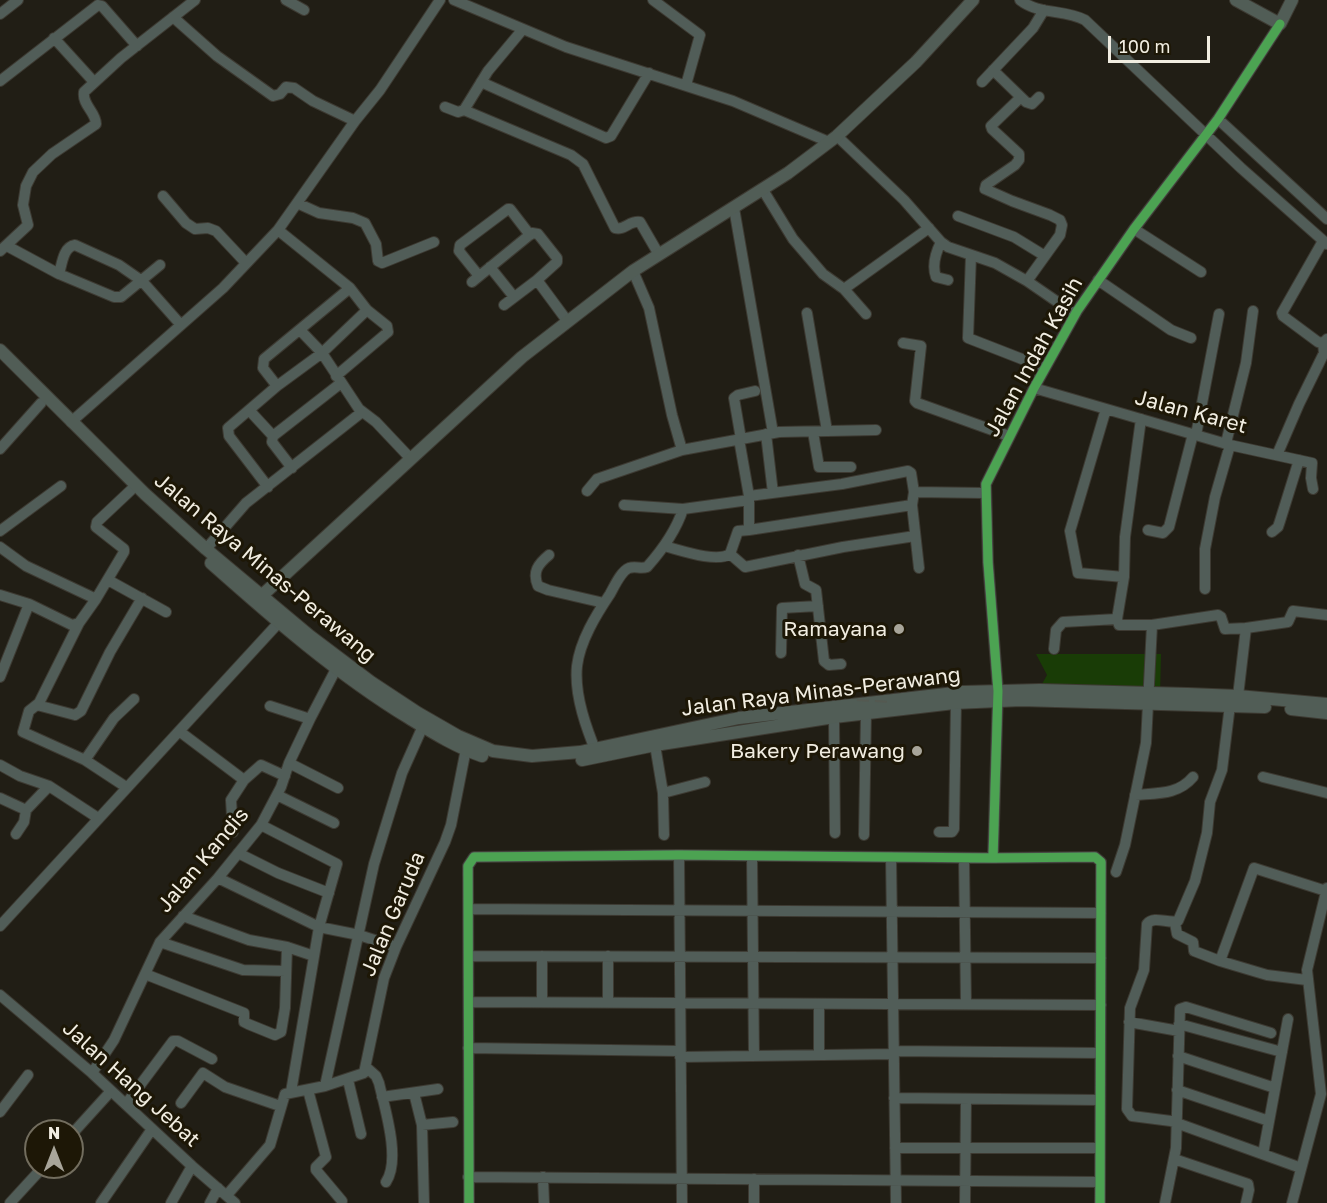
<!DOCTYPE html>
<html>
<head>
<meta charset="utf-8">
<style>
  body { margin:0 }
  #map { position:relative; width:1327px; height:1203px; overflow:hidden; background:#211e15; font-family:"Golos Text",sans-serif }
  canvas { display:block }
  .north { position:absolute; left:24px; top:1119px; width:60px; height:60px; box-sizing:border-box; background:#1d1706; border:2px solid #726d5e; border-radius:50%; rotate:0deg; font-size:16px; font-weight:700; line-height:24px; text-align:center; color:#f1ede1 }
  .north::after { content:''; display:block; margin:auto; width:21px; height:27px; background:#a8a59a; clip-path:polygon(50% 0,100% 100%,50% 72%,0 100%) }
  .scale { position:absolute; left:1108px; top:36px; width:102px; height:27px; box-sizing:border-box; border:3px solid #f1ede1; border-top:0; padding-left:8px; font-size:18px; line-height:21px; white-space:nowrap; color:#f1ede1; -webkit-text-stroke:4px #1d1706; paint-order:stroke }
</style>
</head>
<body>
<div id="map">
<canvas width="1327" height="1203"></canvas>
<div class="north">N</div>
<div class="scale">100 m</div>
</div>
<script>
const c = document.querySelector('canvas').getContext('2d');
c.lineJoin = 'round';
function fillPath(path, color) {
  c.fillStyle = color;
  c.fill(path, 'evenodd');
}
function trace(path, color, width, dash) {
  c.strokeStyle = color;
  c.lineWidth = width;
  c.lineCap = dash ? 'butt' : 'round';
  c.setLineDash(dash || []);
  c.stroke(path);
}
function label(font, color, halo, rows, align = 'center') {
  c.font = font + ' "Golos Text",sans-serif';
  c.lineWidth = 6;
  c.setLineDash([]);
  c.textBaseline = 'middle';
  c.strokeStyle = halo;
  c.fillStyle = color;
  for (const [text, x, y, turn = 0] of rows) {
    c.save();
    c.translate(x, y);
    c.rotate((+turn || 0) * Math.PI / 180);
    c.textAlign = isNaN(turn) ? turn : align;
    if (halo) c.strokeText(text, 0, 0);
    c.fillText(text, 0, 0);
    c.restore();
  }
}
fillPath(new Path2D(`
  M1036,654H1161L1160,697L1037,693L1047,675Z`), '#193c06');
const minor = new Path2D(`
  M286,0L304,10
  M454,0L566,47L733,101L829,142
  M653,0L700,35L686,85
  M1020,0C1039,15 1064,9 1085,20L1241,168L1327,244
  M0,14L18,0
  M173,17L217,56L273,96L280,94L286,87L294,88L313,101L355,121
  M54,38L94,82
  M993,70L1026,102L1032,104L1039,97
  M0,81L98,5L102,6L137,46
  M481,82L606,138L611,136L649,73
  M982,82L1033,28L1044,10
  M1020,98L991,126L992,129L1019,154V160L1015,165L986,185L985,189L1012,201L1050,215L1060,220L1062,225L1060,235L1027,281
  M445,107L458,112L464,110L488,71L523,29
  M464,110L571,155L583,164L615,228C624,231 630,220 640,222L658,253
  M1218,119L1327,219
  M837,136L904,200L941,242L948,247L995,263L1027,281L1075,314
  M763,190L793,239L823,274L844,289L866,314
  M163,196L186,223L195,229L208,228L216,231L246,263
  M297,203L319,213L353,218L365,223L376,244L378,261L382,263L434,242
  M734,208L773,433
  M958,216L1014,237L1045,256
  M1134,229L1201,272
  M941,242C936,252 932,266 936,277L948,280
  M7,246L59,274C62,264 63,247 75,245L119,265L142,281L181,325
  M0,251L28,225L23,205L26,186L33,172L52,154L96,124C96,112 82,105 84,92L121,58L195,0
  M971,255L968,338L1045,368
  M490,267L514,297
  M633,271L649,308L672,415L682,450L779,432L876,430
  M59,274L114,297H121L160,265
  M479,276L459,251L460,245L508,209H510L530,235
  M1098,280L1171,330L1191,338
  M472,282L532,233L538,234L557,258V262L537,280L568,322
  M844,289L929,228
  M504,305L537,280
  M807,313L827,431
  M300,330L322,353L359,409L376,422L411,459
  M903,343L921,346L915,401L917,403L1009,436
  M1323,343L1318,342L1283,316L1282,313L1323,241
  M336,376L388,332L387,326L367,310
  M277,386L263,368L264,359L350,288
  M1034,388L1230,445L1312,463L1311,478L1313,489
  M1106,409L1070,531L1078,573L1124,577
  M249,410L273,436
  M1141,419L1125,537L1124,577L1117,619L1119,625H1152L1218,615L1221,617L1225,629L1246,628
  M71,422L223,288L278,230L355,121L380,90L440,0
  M813,432L819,467H851
  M766,434L773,493
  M1196,435L1219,314
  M739,439L749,496V530L912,505L914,492L985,493
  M741,439L734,398L738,395L755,391
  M1226,443L1246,363L1253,311
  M0,449L41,403
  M1277,455L1299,404L1324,353L1323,343L1327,339
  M292,468L272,442L273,436L341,383
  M268,487L229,436L228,428L277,386L322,353L367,310L350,288L278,230
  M587,491L597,479L682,450
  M749,496L842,484L908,471L911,473L914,492
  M912,505L919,568
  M683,509L749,500
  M749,530L738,531L730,554L745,567L843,547L915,536
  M1148,530L1163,533L1169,527L1193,434
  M0,531L61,486
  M1272,532L1278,527L1280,521L1299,460
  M664,546C680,550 716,563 730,554
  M0,547L26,566L96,599L124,552V549L96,527L97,522L131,490
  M206,549L246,503L362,412
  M549,555C538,564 532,572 538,586L548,590L604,603
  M798,555L805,584L816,590L824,661L829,665L841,664
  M108,580L166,612
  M1205,589V549L1215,497L1230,445
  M0,595L29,604L72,625L79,623L96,599
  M79,623L39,703L29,711L23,732L85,760L114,718L134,699
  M1054,649L1056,630L1063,622L1117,619
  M781,653L782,608L818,606
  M0,677L29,604
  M1238,696L1246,628L1288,622L1293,611L1327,615
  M37,705L75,715L81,711L110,652L142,598
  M1230,705L1222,770L1210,802L1207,833L1195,881L1178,921C1168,924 1154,915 1147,924L1144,970L1130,1008L1127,1109L1132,1116L1171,1121L1301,1168
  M270,706L310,719
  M834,717L835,833
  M179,731L244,780L261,765L285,776
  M655,745L663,793L664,835
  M598,757C587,730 574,696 577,666C580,641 596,615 610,594C614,587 621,571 629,568C635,566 641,569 647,567C663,549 676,531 683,509L624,505
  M85,760L126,787
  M289,763L338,788
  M0,765L20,776L49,786L98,818
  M1263,777L1327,793
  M663,793L705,782
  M277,795L334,823
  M1135,795C1157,793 1178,795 1193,777
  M0,798L26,810
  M261,825L337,864L319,927L291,1092
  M233,832L231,800L244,780
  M939,832H952L954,829L956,702
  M16,834L24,822L26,810L49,786
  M864,835L866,713
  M238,853L278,873L329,893
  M679,855L682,1203
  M752,856L754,1056
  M891,857L896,1203
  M964,858L966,1004
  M1116,872L1125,845L1146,743L1152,625
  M218,878L319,927L359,935L396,947
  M469,909L1101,913
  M1175,923L1177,934L1193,942L1194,951L1220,961
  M0,926L283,618
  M160,942L243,970L286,971
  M287,947L314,956
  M469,956L1101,958
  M145,974L244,1013V1022L248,1024L275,1035L281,1032L285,1008L287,947L249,940L183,916
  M1307,980L1267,975L1220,961L1254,868L1326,891
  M0,995L92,1073L192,1166L235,1203
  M469,1002L1101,1005
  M542,1002V956
  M608,1002V956
  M819,1004V1055
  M1129,1022L1179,1031
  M1179,1024L1282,1052
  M468,1048L680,1051
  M894,1051L1100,1053
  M1178,1056L1275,1088
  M680,1057L894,1054
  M366,1067L376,1076L379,1083C385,1109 401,1160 386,1182
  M92,1073L114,1040L160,942L218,878L261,825L281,787L289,763L310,719L336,669
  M348,1080L361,1134
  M325,1086L374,864L402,773L423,726
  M308,1090L326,1157L316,1167V1170L342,1201
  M1177,1090L1269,1121
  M414,1093L422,1125L424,1203
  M382,1097L438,1089
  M894,1098L1100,1100
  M181,1103L203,1073L225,1087L280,1106
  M126,1104L173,1041H178L212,1059
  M0,1112L28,1075
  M422,1125L453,1122
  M72,1134L111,1091
  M895,1148H1100
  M1263,1154L1288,1019
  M1174,1159L1248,1184L1249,1190L1246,1203
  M468,1177L1100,1182
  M543,1177L544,1203
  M754,1179V1203
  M227,1195L270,1145L285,1094L325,1086L364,1073L384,978L396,947L445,842L451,825L466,749
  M10,1203L43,1167
  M101,1203L152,1129
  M171,1203L192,1166
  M210,1203L218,1188
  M469,1203L468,866L474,857L679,855L993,858
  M965,1203L966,1099
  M1100,1203L1101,862L1095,857L993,858L998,691L988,562L986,484L1034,388L1077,311L1134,229L1218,119L1280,24
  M1165,1203L1176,1148L1180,1009L1186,1007L1271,1033
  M1292,1203L1321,1094L1307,970L1327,888`);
const major = new Path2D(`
  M1236,0L1280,24L1292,0
  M0,350L145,494L206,549L310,636L371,682L418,713L458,736L493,751L532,756L580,752L739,718L963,692L1040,690L1188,694L1238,696L1327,704
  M211,563C274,619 337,674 409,718C432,732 456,747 482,756
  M257,600L522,357L633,271L788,173L837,136L916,62L973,0
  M1291,709L1327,713
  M582,760L655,745L834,717L954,703L1021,700L1265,707`);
trace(minor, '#3d3a32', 12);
trace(major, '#3d3a32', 14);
trace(minor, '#515d58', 10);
trace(major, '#515d56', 12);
trace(new Path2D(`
  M857,700L889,702`), '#545951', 2, [12, 6]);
trace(new Path2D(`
  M469,1203L468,866L474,857L679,855L993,858
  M1100,1203L1101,862L1095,857L993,858L998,691L988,562L986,484L1034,388L1077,311L1134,229L1218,119L1280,24`), '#4ca352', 9);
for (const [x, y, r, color] of [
  [899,629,6,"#a8a59a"],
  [917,751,6,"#a8a59a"]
]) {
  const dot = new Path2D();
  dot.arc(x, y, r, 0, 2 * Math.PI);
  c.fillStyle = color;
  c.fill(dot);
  trace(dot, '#1d1706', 2);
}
label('21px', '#f1ede1', '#1d1706', [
  ["Jalan Indah Kasih",1034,357,-61],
  ["Jalan Karet",1191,412,15],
  ["Jalan Raya Minas-Perawang",265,568,40],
  ["Jalan Raya Minas-Perawang",821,692,-7],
  ["Jalan Kandis",203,860,-50],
  ["Jalan Garuda",393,914,-67],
  ["Jalan Hang Jebat",131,1084,42]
]);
label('21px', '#f1ede1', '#1d1706', [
  ["Ramayana",887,629],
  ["Bakery Perawang",905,751]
], 'right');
</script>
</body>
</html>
